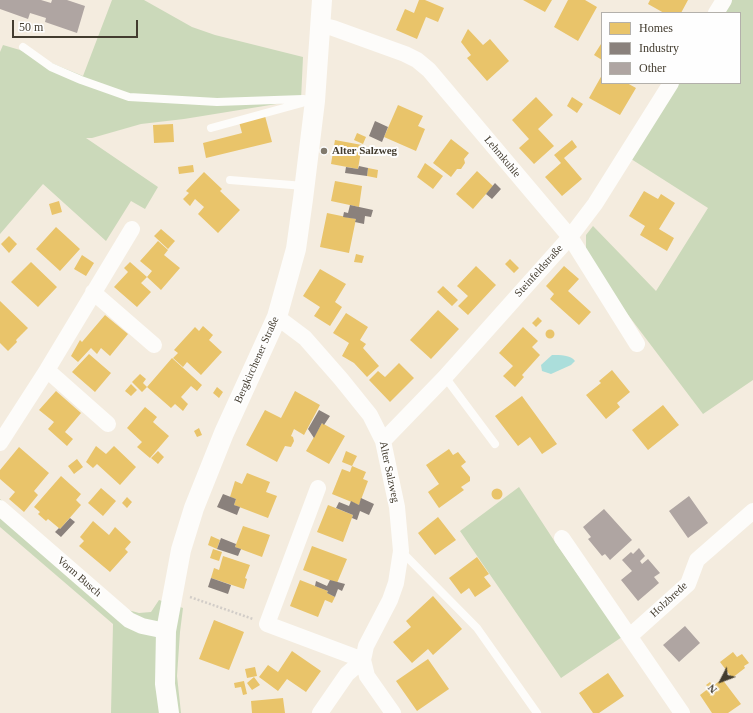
<!DOCTYPE html>
<html>
<head>
<meta charset="utf-8">
<style>
  body { margin:0 }
  #map { position:relative; width:753px; height:713px; overflow:hidden; background:#f4ecdf; font-family:"Times New Roman",serif }
  canvas { display:block }
  .legend { position:absolute; left:601px; top:12px; width:140px; height:72px; box-sizing:border-box; background:#fefefe; border:1px solid #b3b0ab; margin:0; padding:5px 7px; list-style:none; font-size:12px; color:#433c2f }
  .legend li { display:flex; align-items:center; gap:8px; height:20px }
  .legend b { width:20px; border:1px solid #b3b0ab }
  .north { position:absolute; left:701px; top:661px; width:40px; height:40px; -webkit-text-stroke:3px #fefefe; paint-order:stroke; rotate:228deg; font-size:11px; font-weight:700; line-height:16px; text-align:center; color:#433c2f }
  .north::after { content:''; display:block; margin:auto; width:14px; height:18px; background:#433c2f; clip-path:polygon(50% 0,100% 100%,50% 72%,0 100%) }
  .scale { position:absolute; left:12px; top:20px; width:126px; height:18px; box-sizing:border-box; border:2px solid #433c2f; border-top:0; padding-left:5px; font-size:12px; line-height:14px; white-space:nowrap; color:#433c2f; -webkit-text-stroke:3px #fefefe; paint-order:stroke }
</style>
</head>
<body>
<div id="map">
<canvas width="753" height="713"></canvas>
<ul class="legend">
<li><b style="height:11px;background:#e9c46a"></b>Homes</li>
<li><b style="height:11px;background:#8a817c"></b>Industry</li>
<li><b style="height:11px;background:#afa5a2"></b>Other</li>
</ul>
<div class="north">N</div>
<div class="scale">50 m</div>
</div>
<script>
const c = document.querySelector('canvas').getContext('2d');
c.lineJoin = 'round';
function fillPath(path, color) {
  c.fillStyle = color;
  c.fill(path, 'evenodd');
}
function trace(path, color, width, dash) {
  c.strokeStyle = color;
  c.lineWidth = width;
  c.lineCap = dash ? 'butt' : 'round';
  c.setLineDash(dash || []);
  c.stroke(path);
}
function label(font, color, halo, rows, align = 'center') {
  c.font = font + ' "Times New Roman",serif';
  c.lineWidth = 4;
  c.setLineDash([]);
  c.textBaseline = 'middle';
  c.strokeStyle = halo;
  c.fillStyle = color;
  for (const [text, x, y, turn = 0] of rows) {
    c.save();
    c.translate(x, y);
    c.rotate((+turn || 0) * Math.PI / 180);
    c.textAlign = isNaN(turn) ? turn : align;
    if (halo) c.strokeText(text, 0, 0);
    c.fillText(text, 0, 0);
    c.restore();
  }
}
fillPath(new Path2D(`
  M112,0H144L192,27L215,35L303,57L301,100L184,119L141,124L92,138H86L158,187L145,209L131,201L106,241L43,184L0,234V52L3,45L20,50L83,76Z
  M727,0H753V380L703,414L616,299L586,253V235L593,226L656,291L708,208L628,157L675,83H740V13H719Z
  M519,487L555,542L622,637L561,678L460,531Z
  M0,499L128,610L139,613L151,612L159,600L183,608L180,632L177,676L181,713H111L113,624L0,527Z`), '#cbd9ba');
fillPath(new Path2D(`
  M552,355C560,355 571,355 575,361L571,365L551,374L542,371L541,365Z`), '#abdedb');
fillPath(new Path2D(`
  M419,0H425L444,8L438,22L426,17L417,39L396,30L405,9L414,13Z
  M523,0H552L545,12Z
  M568,0H585L597,7L578,41L554,27Z
  M650,0H688L681,13H664L648,4Z
  M468,29L483,45L490,39L509,61L487,81L467,58L471,55L461,42Z
  M601,44H602V60L594,55Z
  M602,75V83H627L636,88L620,115L589,98Z
  M536,97L553,115L538,129L554,146L534,164L519,148L529,139L512,120Z
  M572,97L583,104L577,113L567,106Z
  M398,105L423,116L418,126L425,129L416,151L384,137Z
  M265,116L272,142L206,158L203,143L242,133L239,122Z
  M173,124L174,142L154,143L153,125Z
  M357,133L366,137L363,144L354,140Z
  M451,139L469,153L464,159L465,163L461,169H457L451,177L433,163Z
  M335,140L362,145L358,169L331,164Z
  M572,140L577,147L564,158L582,179L562,196L545,177L561,163L554,155Z
  M425,163L443,176L433,189L417,177Z
  M193,165L194,172L179,174L178,167Z
  M368,168L378,170L377,178L367,176Z
  M477,171L493,186L473,209L456,194Z
  M204,172L222,189L220,191L240,210L218,233L198,214L204,207L195,199L190,206L183,199L189,193L186,191Z
  M335,181L362,186L359,207L331,201Z
  M644,191L658,199L661,194L675,203L659,229L674,238L667,251L640,235L645,226L629,216Z
  M59,201L62,212L52,215L49,204Z
  M327,213L356,219L349,253L320,247Z
  M56,227L80,249L60,271L36,249Z
  M161,229L175,241L168,249L154,236Z
  M9,236L17,244L9,253L1,244Z
  M158,241L168,250L164,255L180,268L161,290L147,277L152,271L140,261Z
  M356,254L364,256L362,263L354,262Z
  M82,255L94,263L86,276L74,269Z
  M510,259L519,268L514,273L505,264Z
  M31,262L57,287L38,307L11,282Z
  M130,262L147,277L141,283L151,292L137,307L114,287L128,272L124,268Z
  M476,266L496,285L468,315L458,306L468,296L457,286Z
  M564,266L579,279L568,291L591,312L579,325L550,299L554,294L546,286Z
  M320,269L346,284L335,302L342,307L330,326L314,316L320,307L303,296Z
  M443,286L458,300L452,306L437,292Z
  M0,301L28,328L16,340L17,342L8,351L0,343Z
  M438,310L459,329L431,359L410,340Z
  M346,313L368,327L360,340L366,344L363,348L379,366L367,377L354,363L342,356L349,343L333,333Z
  M105,315L128,334L110,356L101,348L97,354L91,348L78,362L71,356L80,340L82,342Z
  M538,317L542,321L536,327L532,323Z
  M203,326L213,335L209,340L222,352L201,375L187,362L183,367L173,358L178,353L174,350L195,327L199,331Z
  M523,327L538,341L532,347L540,355L522,375L524,377L515,387L503,376L513,366L499,353Z
  M545.5 334a4.5 4.5 0 1 1 9 0a4.5 4.5 0 1 1-9 0Z
  M89,354L111,373L95,392L72,372Z
  M172,358L202,385L197,391L191,386L181,397L188,404L183,411L175,404L171,408L147,387Z
  M399,363L414,378L390,402L369,380L378,371L385,377Z
  M612,370L630,392L617,403L620,407L606,419L586,395L601,383L599,381Z
  M140,374L146,379L143,383L147,387L142,392L132,382Z
  M131,384L137,390L131,396L125,391Z
  M217,387L223,392L219,398L213,393Z
  M56,391L81,413L65,432L73,439L67,446L48,429L54,422L39,410Z
  M295,391L320,405L304,435L294,429L291,436L293,437L294,441L291,447L285,446L277,462L246,445L265,410L281,418Z
  M522,396L557,444L542,454L530,437L518,446L495,416Z
  M663,405L679,425L648,450L632,430Z
  M145,407L157,417L153,422L169,436L150,458L137,447L142,442L127,428Z
  M322,423L345,436L329,464L306,451Z
  M199,428L202,435L197,437L194,431Z
  M96,446L106,454L114,446L136,467L120,485L97,464L93,468L86,462Z
  M19,447L49,473L34,491L38,495L24,512L9,499L15,492L0,479V470Z
  M449,449L453,455L458,452L466,462L461,466L470,477V481L461,487L464,490L439,508L428,492L439,484L426,465Z
  M158,451L164,457L158,464L151,458Z
  M346,451L357,456L352,466L342,462Z
  M77,459L83,467L74,474L68,466Z
  M352,466L366,472L363,479L368,481L359,505L332,494L342,469L350,472Z
  M247,473L270,482L266,492L277,496L268,518L234,505L236,499L230,497L235,481L242,484Z
  M61,476L81,494L76,500L81,505L60,529L48,519L46,521L38,514L40,512L34,507Z
  M101,488L116,501L103,516L88,503Z
  M491.5 494a5.5 5.5 0 1 1 11 0a5.5 5.5 0 1 1-11 0Z
  M127,497L132,502L127,508L122,503Z
  M328,505L353,515L343,542L317,532Z
  M438,517L456,540L435,555L418,533Z
  M93,521L109,535L115,527L131,542L125,549L128,552L110,572L79,546L84,541L80,537Z
  M243,526L270,535L262,557L235,547Z
  M211,536L220,540L217,549L208,545Z
  M312,546L347,559L337,583L303,570Z
  M213,549L222,552L219,561L210,558Z
  M223,556L250,565L245,578L247,579L244,589L211,578L214,568L219,570Z
  M477,557L489,574L484,577L491,586L475,597L469,588L461,594L449,578Z
  M300,580L328,591L327,593L335,597L332,603L325,600L318,617L290,606Z
  M433,596L462,629L433,655L428,649L412,663L393,642L411,627L406,621Z
  M214,620L244,632L229,670L199,659Z
  M292,651L321,671L306,692L287,679L278,691L259,677L268,665L278,672Z
  M733,652L737,657L742,654L749,663L744,666L745,668L732,678L720,662Z
  M428,659L449,689L417,711L396,681Z
  M255,667L257,676L247,678L245,669Z
  M608,673L624,696L599,713H593L579,693Z
  M254,677L260,685L252,690L247,683Z
  M722,679L741,704L728,713H712L700,695L709,688L706,685L710,682L713,686Z
  M244,681L247,694L243,695L241,687L235,688L234,683Z
  M283,698L285,713H252L251,701Z`), '#e9c46a');
fillPath(new Path2D(`
  M375,121L388,127L382,142L369,136Z
  M359,166L368,168L367,176L345,173L346,167L358,169Z
  M495,183L501,189L492,199L486,194Z
  M350,205L373,210L371,217L365,216L364,224L355,222L356,219L343,217L344,212L348,213Z
  M319,410L330,416L324,425L322,423L314,438L308,429Z
  M223,494L236,499L234,505L240,507L237,515L217,507Z
  M361,498L374,504L369,515L360,511L357,520L352,518L353,515L336,508L339,502L349,506L351,501L359,505Z
  M70,518L75,522L61,537L55,532L59,528L60,529Z
  M221,538L236,544L235,547L241,549L238,556L217,549Z
  M211,578L231,585L228,594L208,587Z
  M330,580L345,584L342,591L338,589L335,597L327,593L328,591L315,586L316,581L327,586Z`), '#8a817c');
fillPath(new Path2D(`
  M0,0H41L51,3L52,0H67L85,6L77,33L45,22L46,18L30,13L28,19L0,9Z
  M689,496L708,523L688,538L669,511Z
  M604,509L632,540L610,560L605,554L602,556L588,539L591,537L583,527Z
  M639,548L645,556L640,561L642,564L648,559L660,573L654,577L659,583L638,601L621,580L632,571L622,560L631,552L633,554Z
  M685,626L700,643L679,662L663,645Z`), '#afa5a2');
trace(new Path2D(`
  M190,597L253,619`), '#d2cdc8', 2.5, [2, 2]);
trace(new Path2D(`
  M23,47L51,67L81,80L129,97L217,102L303,99L315,101
  M211,128L302,103
  M230,180L304,186
  M445,377L495,444
  M401,551L477,628L537,713`), '#fdfcfa', 8);
trace(new Path2D(`
  M716,13L724,0
  M320,25L333,28L405,54L417,60L429,70L570,237L637,344
  M93,292L154,345
  M277,317L305,338L341,379L370,415L383,441L397,507L401,551L396,583L390,600L366,646L363,660L367,676L393,713
  M47,370L108,424
  M383,441L445,377L570,237L595,204L671,83
  M0,443L47,370L132,229
  M318,488L267,624L363,660L347,674L320,713
  M0,508L129,620L142,626L166,631
  M562,538L682,713
  M630,636L688,584L697,560L753,511`), '#fdfcfa', 16);
trace(new Path2D(`
  M169,713L165,684L166,631L181,550L194,508L224,433L277,317L296,249L303,199L315,101L322,0`), '#fdfcfa', 20);
for (const [x, y, r, color] of [
  [324,151,4,"#817a6d"]
]) {
  const dot = new Path2D();
  dot.arc(x, y, r, 0, 2 * Math.PI);
  c.fillStyle = color;
  c.fill(dot);
  trace(dot, '#fefefe', 1.5);
}
label('bold 11px', '#433c2f', '#fefefe', [
  ["Alter Salzweg",332,151]
], 'left');
label('11px', '#433c2f', '#fefefe', [
  ["Lehmkuhle",502,157,50],
  ["Steinfeldstraße",539,271,-48],
  ["Bergkirchener Straße",257,360,-66],
  ["Alter Salzweg",389,472,78],
  ["Vorm Busch",79,577,41],
  ["Holzbrede",669,600,-43]
]);
</script>
</body>
</html>
